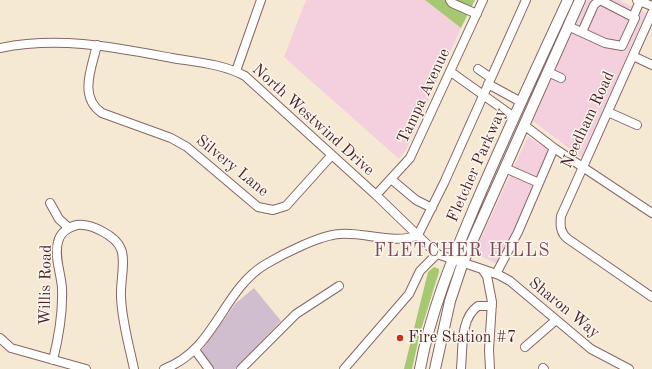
<!DOCTYPE html>
<html>
<head>
<meta charset="utf-8">
<style>
  body { margin:0 }
  canvas { display:block; background:#f6e9d3 }
</style>
</head>
<body>
<canvas width="652" height="369"></canvas>
<script>
const c = document.querySelector('canvas').getContext('2d');
c.lineJoin = 'round';
function fillPath(path, color) {
  c.fillStyle = color;
  c.fill(path, 'evenodd');
}
function trace(path, color, width, dash) {
  c.strokeStyle = color;
  c.lineWidth = width;
  c.lineCap = dash ? 'butt' : 'round';
  c.setLineDash(dash || []);
  c.stroke(path);
}
function label(font, color, halo, rows, align = 'center') {
  c.font = font + ' "Old Standard TT",serif';
  c.lineWidth = 3;
  c.setLineDash([]);
  c.textBaseline = 'middle';
  c.strokeStyle = halo;
  c.fillStyle = color;
  for (const [text, x, y, turn = 0] of rows) {
    c.save();
    c.translate(x, y);
    c.rotate((+turn || 0) * Math.PI / 180);
    c.textAlign = isNaN(turn) ? turn : align;
    if (halo) c.strokeText(text, 0, 0);
    c.fillText(text, 0, 0);
    c.restore();
  }
}
fillPath(new Path2D(`
  M306,0H425L461,28L406,150L399,159L284,57Z
  M587,0H619L646,13L582,158L533,121Z
  M528,137L551,151L498,264L474,253Z`), '#f4cfdd');
fillPath(new Path2D(`
  M254,288L281,321L235,369H212L203,357L201,351L236,303Z`), '#d0bdcd');
fillPath(new Path2D(`
  M425,0H475L461,28Z
  M434,267L439,269V272L420,333L412,369H404L428,272Z`), '#a6c871');
const minor = new Path2D(`
  M450,0L452,3L477,14
  M637,0L652,6
  M652,13L561,216C560,225 560,233 568,239L652,297
  M633,17L640,1
  M568,26L605,43L622,46L635,18L600,0
  M582,32L594,5L600,0
  M97,45C92,67 78,97 102,113L171,138L187,147L258,207L273,210L286,206L331,156
  M0,48C60,36 113,47 172,58C196,62 223,64 245,76L376,195L437,254L482,269L487,276L492,302L489,350L490,369
  M633,56L652,65
  M478,69L491,78
  M236,71L261,0
  M451,72L514,117
  M548,72L561,78
  M488,84L521,102
  M608,112L637,125
  M524,125L554,148L652,213
  M505,168L539,183
  M391,179L416,200L432,208
  M376,195L410,158L483,0
  M50,203L59,219L69,228
  M482,269L499,275L510,281L591,349L629,369
  M496,274L518,232L554,148
  M0,338L11,348L86,369
  M525,347L556,320
  M195,350L209,369
  M53,360C59,336 63,312 62,288C61,273 54,257 58,242C60,233 68,227 77,225C91,223 116,236 121,249C126,261 120,283 121,297C122,322 129,345 134,369
  M461,368C463,349 460,318 478,306H492
  M543,368L544,369
  M164,369C216,350 222,290 266,264C283,254 320,235 340,234C365,232 395,245 418,235L444,183L526,0
  M241,369L296,314L339,286
  M344,369L409,294L420,271L437,254`);
const major = new Path2D(`
  M420,369C430,313 452,260 474,208C504,138 536,69 568,0
  M435,369L450,301L463,262L580,0`);
trace(minor, '#866666', 10);
trace(major, '#866666', 12);
trace(minor, '#fff', 8);
trace(major, '#fff', 10);
for (const [x, y, r, color] of [
  [400,338,4,"#c8321e"]
]) {
  const dot = new Path2D();
  dot.arc(x, y, r, 0, 2 * Math.PI);
  c.fillStyle = color;
  c.fill(dot);
  trace(dot, '#fbf7ec', 1.5);
}
label('16px', '#4a1f2b', '#fbf7ec', [
  ["Tampa Avenue",424,96,-65],
  ["North Westwind Drive",313,120,42],
  ["Needham Road",588,120,-65],
  ["Fletcher Parkway",477,165,-66],
  ["Silvery Lane",232,166,39],
  ["Willis Road",46,285,-89],
  ["Sharon Way",564,308,39]
]);
label('16px', '#4a1f2b', '#fbf7ec', [
  ["Fire Station #7",408,338]
], 'left');
c.letterSpacing = '1px';
label('18px', '#7e4b60', '#fbf7ec', [
  ["FLETCHER HILLS",462,251]
]);
c.letterSpacing = '0px';
</script>
</body>
</html>
